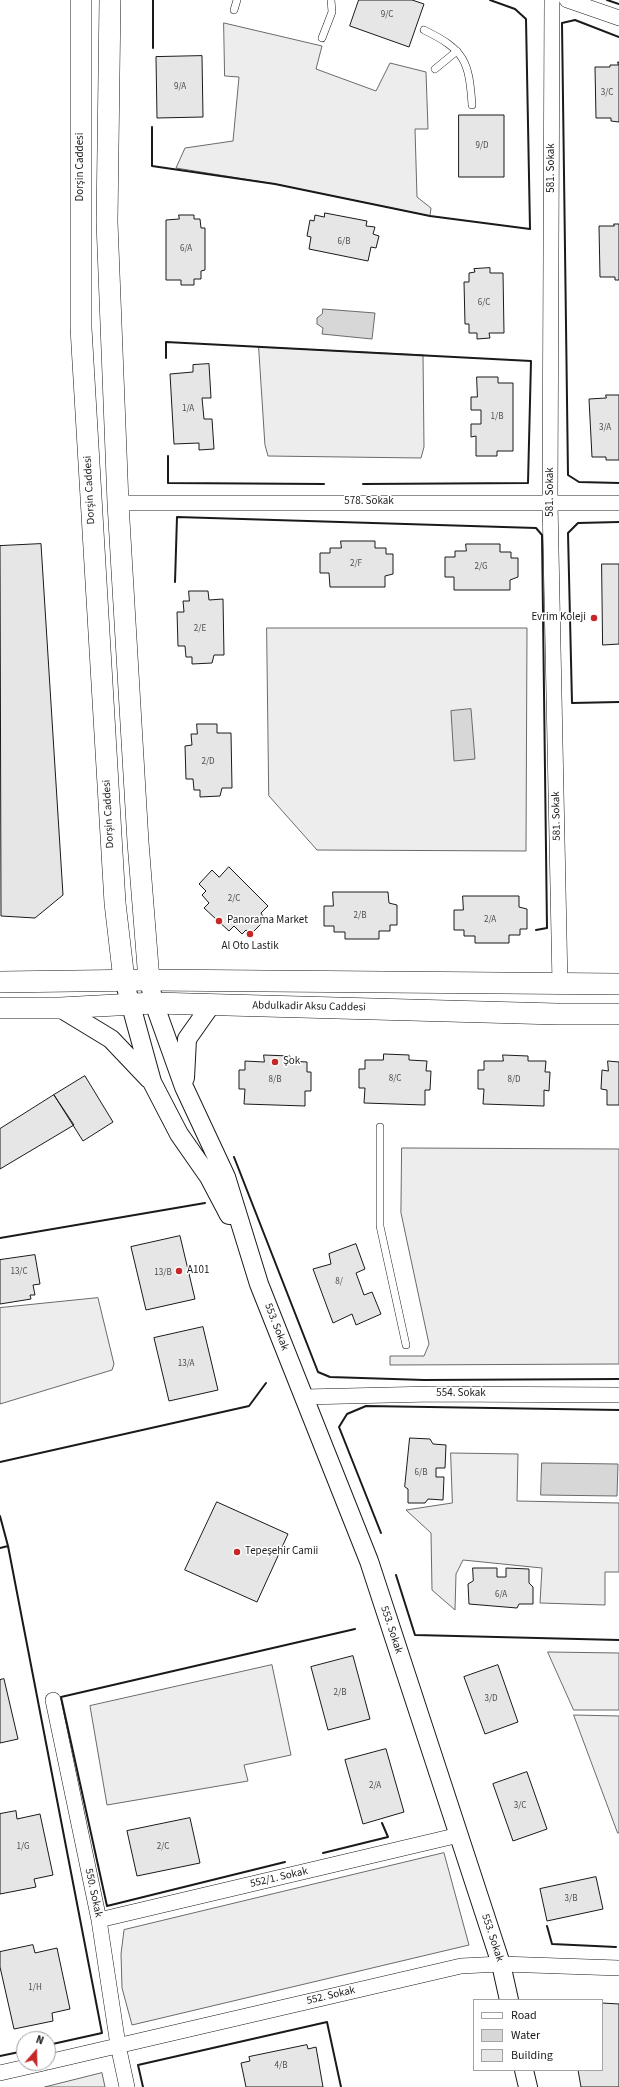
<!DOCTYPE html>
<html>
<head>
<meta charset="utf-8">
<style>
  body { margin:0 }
  #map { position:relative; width:619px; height:2087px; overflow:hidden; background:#fff; font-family:"Source Sans 3",sans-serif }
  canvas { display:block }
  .legend { position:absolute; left:473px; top:1999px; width:130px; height:72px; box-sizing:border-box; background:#fff; border:1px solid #a3a3a3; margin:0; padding:5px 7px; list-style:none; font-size:12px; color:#1a1a1a }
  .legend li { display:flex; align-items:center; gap:8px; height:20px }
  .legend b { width:20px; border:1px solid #a3a3a3 }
  .north { position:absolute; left:16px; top:2031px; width:40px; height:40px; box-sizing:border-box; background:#fff; border:1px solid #a3a3a3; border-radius:50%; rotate:20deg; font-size:11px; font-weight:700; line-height:16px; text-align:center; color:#1a1a1a }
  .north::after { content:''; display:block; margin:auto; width:14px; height:18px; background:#c62828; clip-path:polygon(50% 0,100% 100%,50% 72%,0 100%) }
</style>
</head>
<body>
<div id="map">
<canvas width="619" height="2087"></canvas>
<ul class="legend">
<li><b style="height:5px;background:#fff"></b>Road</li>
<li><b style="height:11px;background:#d7d7d7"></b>Water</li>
<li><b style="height:11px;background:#e6e6e6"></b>Building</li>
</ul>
<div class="north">N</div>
</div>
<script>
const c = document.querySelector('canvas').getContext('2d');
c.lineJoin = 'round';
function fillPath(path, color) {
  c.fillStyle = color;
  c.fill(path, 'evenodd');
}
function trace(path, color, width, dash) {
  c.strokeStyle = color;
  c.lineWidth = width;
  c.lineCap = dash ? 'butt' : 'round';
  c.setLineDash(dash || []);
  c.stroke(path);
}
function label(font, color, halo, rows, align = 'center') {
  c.font = font + ' "Source Sans 3",sans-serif';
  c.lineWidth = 3;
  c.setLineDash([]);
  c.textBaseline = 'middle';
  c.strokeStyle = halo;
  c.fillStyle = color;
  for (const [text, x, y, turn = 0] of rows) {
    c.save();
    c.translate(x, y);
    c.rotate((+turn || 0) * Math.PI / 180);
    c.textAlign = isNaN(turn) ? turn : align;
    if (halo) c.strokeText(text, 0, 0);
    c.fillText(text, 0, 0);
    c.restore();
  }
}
const built = new Path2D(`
  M224,23L322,46L316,69L376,91L390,63L426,72L428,129H415L417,197L431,208L430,216L275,184L176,168L185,148L233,141L239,77L225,76Z
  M259,347L423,355L424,447L421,458L268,456L265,445Z
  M267,628H527L526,851L317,850L269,796Z
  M402,1148L619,1149V1364L390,1365V1356H424L429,1344L401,1213Z
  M98,1298L114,1364L112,1370L0,1404V1308Z
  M451,1453L518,1454L517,1501L619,1503V1572H605V1605L540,1603L542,1568L463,1560L456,1574L455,1610L432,1590L431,1533L406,1510L452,1503Z
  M548,1652L619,1653V1710H574Z
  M272,1665L291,1755L244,1765L248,1781L107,1805L90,1706Z
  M574,1715L619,1716V1833H618Z
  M444,1853L469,1945L132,2025L122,1988L121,1954L124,1930Z
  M102,2073L105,2087H45Z`);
fillPath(built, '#ededed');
trace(built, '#6a6a6a', 1);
const water = new Path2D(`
  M323,309L375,313L372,339L322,334L323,328L317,324V318L322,314Z
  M471,709L475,759L454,761L451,711Z
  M542,1463L618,1464L617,1496L541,1495Z`);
fillPath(water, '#d7d7d7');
trace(water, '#6a6a6a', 1);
const building = new Path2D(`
  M359,0H412L424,4L409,47L350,26Z
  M202,56L203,117L157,118L156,57Z
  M618,62H619V122L611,121V118H596L595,67H610V65H618Z
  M459,115H504V177H459Z
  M325,213L367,221L366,226L375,227L373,234L379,236L376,248L371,247L368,261L309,249L311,237L307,236L310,220L314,221L315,215L324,217Z
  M179,215H194V219H200L201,228H205V270L201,271V279H194V285H181V280H166V220L179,219Z
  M614,224H619V280H615V277H600L599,226H614Z
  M490,268V273H503L504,333H489L490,338L477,339V333H469V324H465L464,282H469V273L475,272L474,269Z
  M209,364L211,398H202L204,419H212L214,449L199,450V443L174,444L170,374L193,372V365Z
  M477,377H498V383H513V451H497V456H476V436L471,437V424H481V410H471V397H477Z
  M606,395H619V460H606V457H592L589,399L606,398Z
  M341,541H375V548H386V554H393V574L385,576V587H330L329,573H320V553H330V548H341Z
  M41,544L63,895L35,918L1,916L0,546Z
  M466,544H500V552H511V558H518V577L510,580V590H454V577H445V557H455V551H466Z
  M602,564H619V644L603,645Z
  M189,591H208L209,600L223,599L224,655H214L212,663L192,664V657H186L185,646H178L177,612H184L183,601H189Z
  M197,724H217V733H231L232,788H222L220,796L200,797V790H194L193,779H186L185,746L192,745L191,734H197Z
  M229,867L268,906L261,913L265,920L251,934L246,930L242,934L234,926L229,931L204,908L209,903L202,895L206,891L199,884L212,870L219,877Z
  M333,892H388L389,903L397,905V925H390V931H379V939H345V932H334V926H324V906H333Z
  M463,896H519V907L527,909V929H520V935H509V943H475V936H464V930H454V910H463Z
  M384,1054L409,1055V1060L427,1061L426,1071H431L430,1090H425V1105L364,1103L365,1088H359V1069H365V1060H383Z
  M264,1055L290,1056L289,1061L307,1062V1072H311V1091H305V1106L244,1104L245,1089H239V1070H245V1061L264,1062Z
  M503,1055L528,1056V1061H546L545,1072H550L549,1091L544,1090V1106L483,1104L484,1089H478V1070H484V1061H503Z
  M608,1061L619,1062V1105H607V1090L601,1089L602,1070L608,1071Z
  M85,1076L113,1122L83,1141L54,1095Z
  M54,1095L74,1125L0,1169V1129Z
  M180,1236L195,1299L146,1310L131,1247Z
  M356,1244L365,1269L356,1273L364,1295L372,1292L381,1314L356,1325L352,1314L333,1323L313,1269L331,1264L329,1254Z
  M35,1255L40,1284L33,1285L35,1295H30L31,1299L0,1304V1260Z
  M203,1327L218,1390L169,1401L154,1338Z
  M410,1438L430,1439L433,1444L446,1445L445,1468H436V1477H444L443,1500L428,1499L425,1503H408V1489L405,1487Z
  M217,1502L288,1534L257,1602L185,1570Z
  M473,1568H497V1577H506V1568L529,1569V1583L533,1587V1604H519L517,1608L469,1604L468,1584L473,1581Z
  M353,1656L370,1719L328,1730L311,1667Z
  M498,1665L518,1722L485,1734L464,1677Z
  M4,1679L18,1739L0,1743V1680Z
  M386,1749L404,1812L363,1824L345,1760Z
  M527,1772L547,1829L513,1841L493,1784Z
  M16,1811L17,1819L40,1814L53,1875L34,1879L36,1887L0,1894V1814Z
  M190,1818L200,1863L137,1876L127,1831Z
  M596,1877L603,1909L547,1921L540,1889Z
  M33,1945L35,1953L57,1948L70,2009L52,2013L53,2021L14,2029L0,1967V1952Z
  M602,2003L619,2004V2087H581L578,2070H602Z
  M307,2045L308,2049L316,2047L323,2087H246L241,2063L250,2061L249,2057Z`);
fillPath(building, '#e6e6e6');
trace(building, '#1a1a1a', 1);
const service = new Path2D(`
  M234,10L237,0
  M424,30C465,50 469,61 472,105
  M322,38L332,12L331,0
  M435,69L457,51
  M380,1127V1226L406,1345`);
const minor = new Path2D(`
  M552,0L550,502L560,984
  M567,0L619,18
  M118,503H619
  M304,1397L432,1394L619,1395
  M53,1700L99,1920L118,2045L127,2087
  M99,1920L459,1835
  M48,2062L461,1966L501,1964L619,1968
  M0,2073L44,2063`);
const tertiary = new Path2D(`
  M124,980L152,1082L179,1134L209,1177L229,1215
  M149,980L154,1003L184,1087L226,1177L259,1284L369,1561L501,1964L509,2000
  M60,1008L111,1039L149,1079
  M185,1078L187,1039L211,1005
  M524,2070L528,2087`);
const secondary = new Path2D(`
  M81,0V328L115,903L124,980
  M110,0L107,222L118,503L138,842L149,980
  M0,982L149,980L619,984
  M0,1008H60L154,1003L557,1014H619`);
trace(service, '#1a1a1a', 8);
trace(minor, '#1a1a1a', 16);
trace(tertiary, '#1a1a1a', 20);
trace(secondary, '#1a1a1a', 22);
trace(service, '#fff', 7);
trace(minor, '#fff', 15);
trace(tertiary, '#fff', 18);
trace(secondary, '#fff', 21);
trace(new Path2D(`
  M607,0L619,4
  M619,37L575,20L562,23L568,475L579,482L619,483
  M153,48V0
  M152,127V166L275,184L430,216L530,229L526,19L515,9L490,0
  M166,358V342L531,361L528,483L363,484
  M168,456V483L324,484
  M619,522L578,523L568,533L572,703L619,702
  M175,582L177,517L536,528L542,535L547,928L536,930
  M234,1157L318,1372L330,1377L424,1380L619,1379
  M0,1238L205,1203
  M0,1462L249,1406L266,1383
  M0,1516L8,1546
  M381,1533L339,1427L347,1414L366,1406L619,1410
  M0,1548L8,1546L102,2033L48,2045
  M396,1575L415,1635L619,1640
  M323,1853L388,1837L382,1823
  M285,1862L107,1906L61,1697L355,1629
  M547,1926L552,1944L616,1947
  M0,2056L24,2051
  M143,2087L138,2065L327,2022L341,2087`), '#1a1a1a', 2);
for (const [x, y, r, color] of [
  [594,618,4,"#c62828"],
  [219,921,4,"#c62828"],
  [250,934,4,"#c62828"],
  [275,1062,4,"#c62828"],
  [179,1271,4,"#c62828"],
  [237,1552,4,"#c62828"]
]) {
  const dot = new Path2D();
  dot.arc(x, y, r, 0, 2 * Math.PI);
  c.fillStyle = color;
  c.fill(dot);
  trace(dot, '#fff', 1.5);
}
label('9px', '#4d4d4d', null, [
  ["9/C",387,15],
  ["9/A",180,87],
  ["3/C",607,93],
  ["9/D",482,146],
  ["6/B",344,242],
  ["6/A",186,249],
  ["6/C",484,303],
  ["1/A",188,409],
  ["1/B",497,417],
  ["3/A",605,428],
  ["2/F",356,564],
  ["2/G",481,567],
  ["2/E",200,629],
  ["2/D",208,762],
  ["2/C",234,899],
  ["2/B",360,916],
  ["2/A",490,920],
  ["8/C",395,1079],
  ["8/B",275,1080],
  ["8/D",514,1080],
  ["13/C",19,1272],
  ["13/B",163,1273],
  ["8/",339,1282],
  ["13/A",186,1364],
  ["6/B",421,1473],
  ["6/A",501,1595],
  ["2/B",340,1693],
  ["3/D",491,1699],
  ["2/A",375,1786],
  ["3/C",520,1806],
  ["1/G",23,1847],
  ["2/C",163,1847],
  ["3/B",571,1899],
  ["1/H",35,1988],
  ["4/B",281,2066]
]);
label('11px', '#1a1a1a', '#fff', [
  ["Dorşin Caddesi",81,167,-90],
  ["581. Sokak",552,168,-90],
  ["Dorşin Caddesi",90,490,-93],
  ["581. Sokak",551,492,-90],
  ["578. Sokak",369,502],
  ["Dorşin Caddesi",109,814,-93],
  ["581. Sokak",557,816,-91],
  ["Abdulkadir Aksu Caddesi",309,1007,1],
  ["553. Sokak",276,1327,69],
  ["554. Sokak",461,1394],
  ["553. Sokak",391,1630,72],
  ["552/1. Sokak",279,1878,-13],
  ["550. Sokak",93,1893,78],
  ["553. Sokak",492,1938,72],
  ["552. Sokak",331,1996,-13]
]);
label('11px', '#1a1a1a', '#fff', [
  ["Evrim Koleji",586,618,"right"],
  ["Panorama Market",227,921],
  ["Al Oto Lastik",250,947,"center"],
  ["Şok",283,1062],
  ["A101",187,1271],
  ["Tepeşehir Camii",245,1552]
], 'left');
</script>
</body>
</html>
